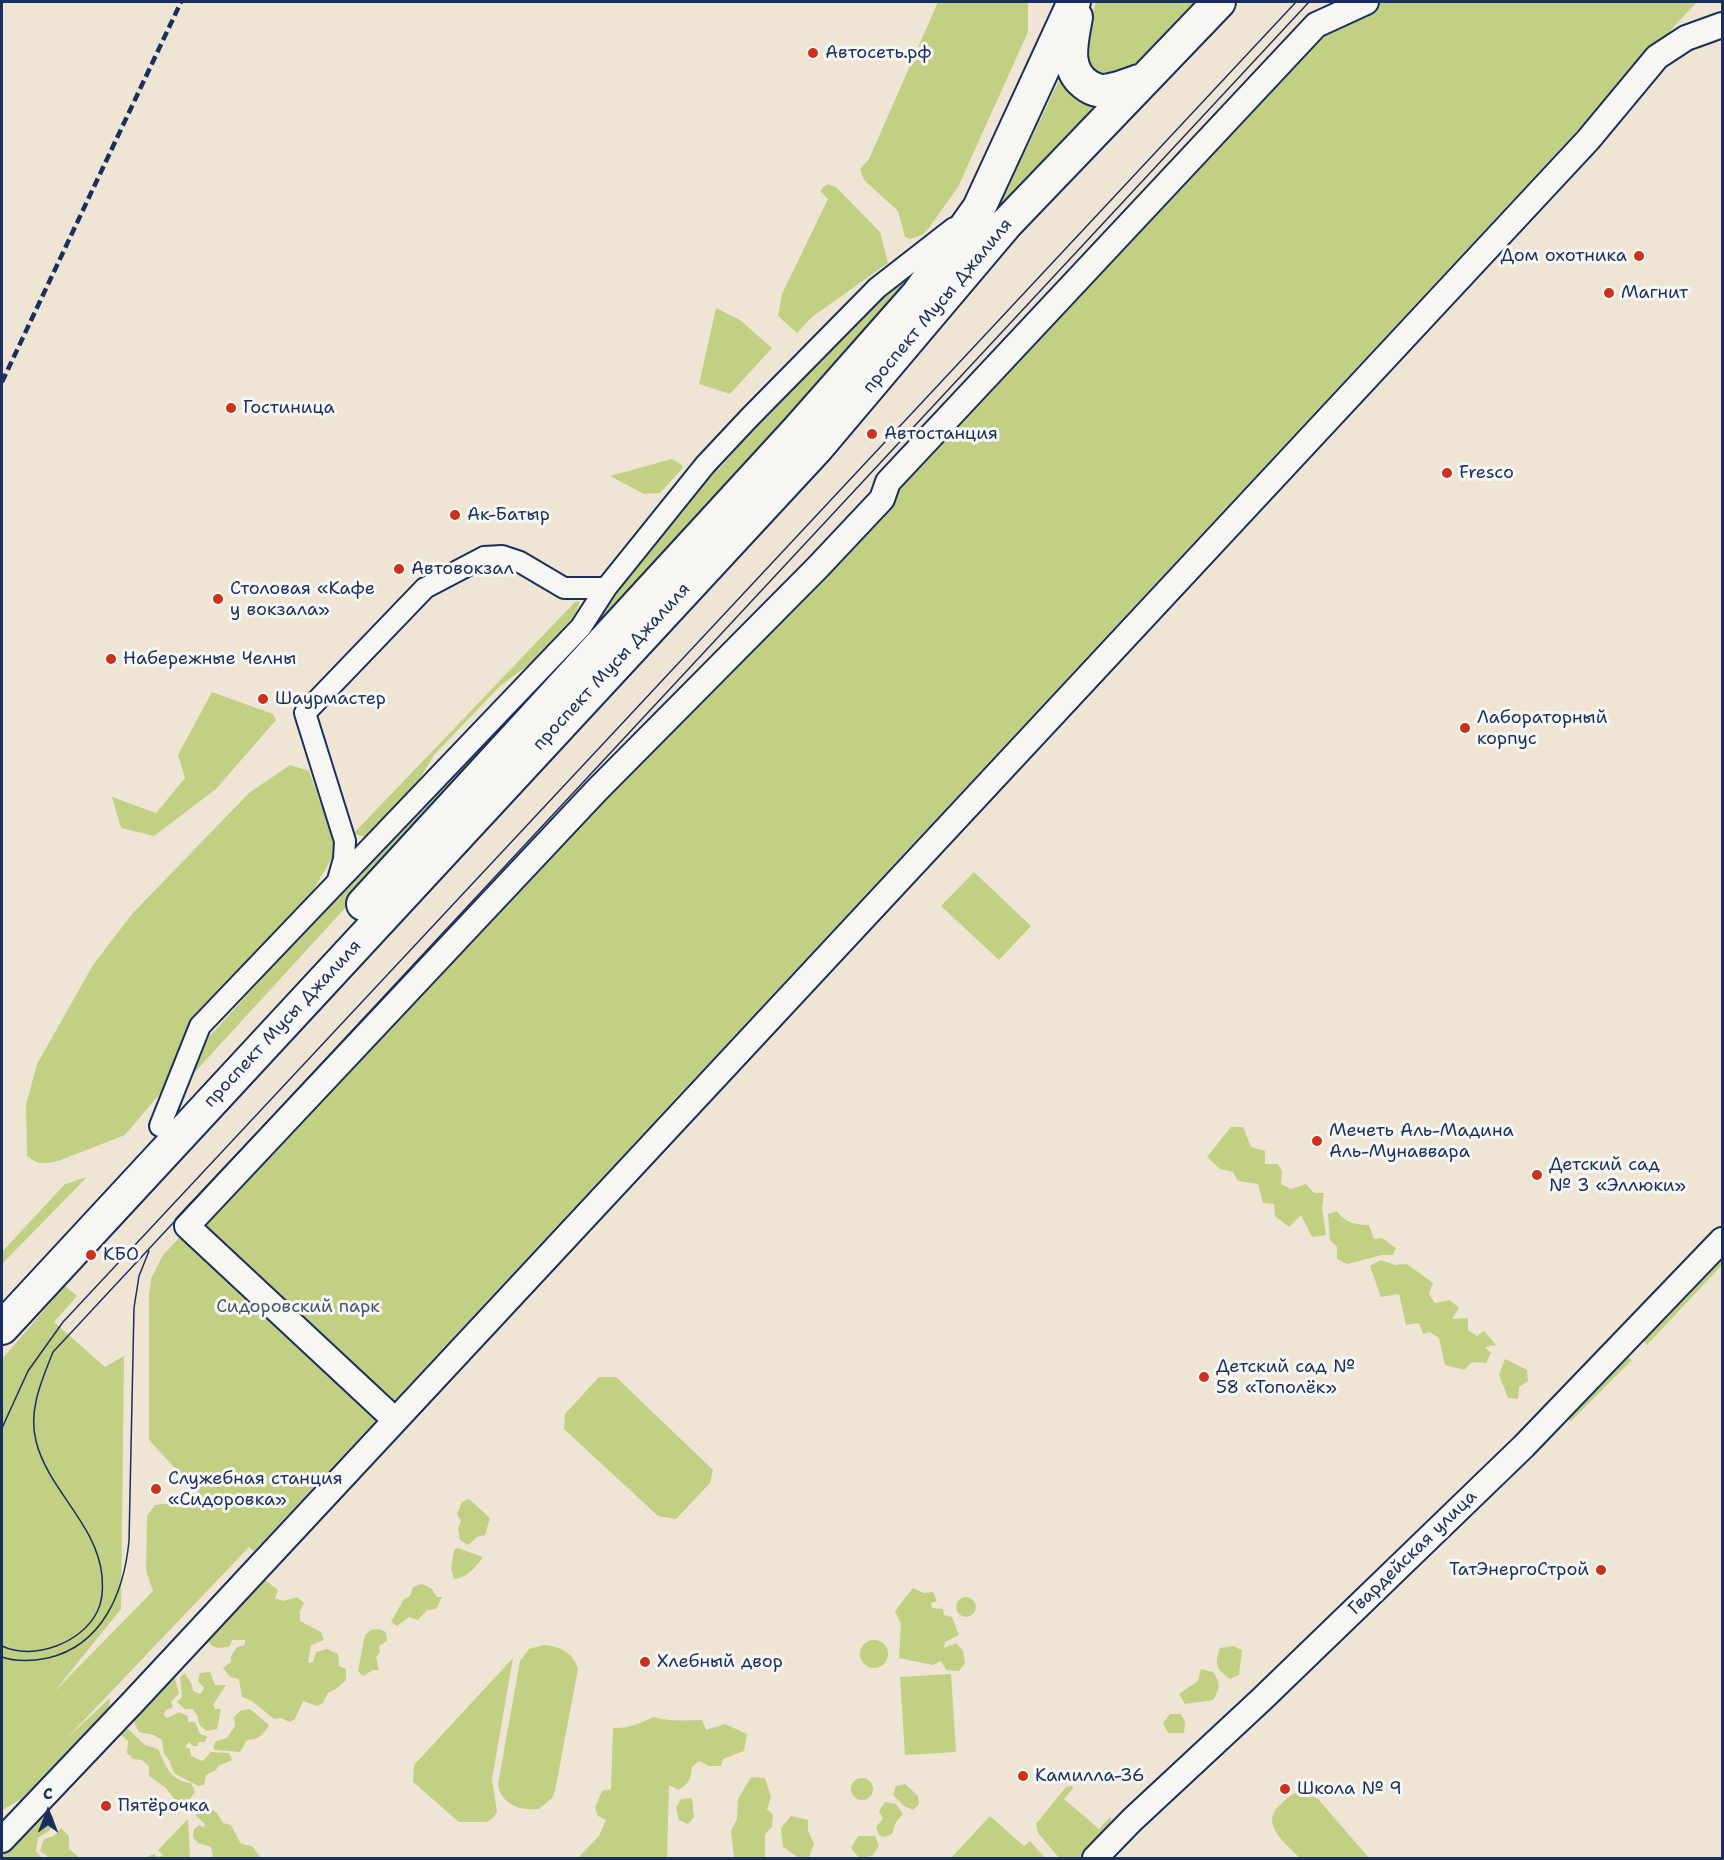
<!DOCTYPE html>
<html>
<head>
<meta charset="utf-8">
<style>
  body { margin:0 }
  #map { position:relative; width:1724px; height:1860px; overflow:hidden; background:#efe5d5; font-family:"Shantell Sans",sans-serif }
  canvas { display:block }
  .frame { position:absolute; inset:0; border:3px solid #1b2f5e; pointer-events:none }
  .north { position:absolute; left:18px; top:1782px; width:60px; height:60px; -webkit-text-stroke:4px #f6f6f2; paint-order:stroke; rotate:0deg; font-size:16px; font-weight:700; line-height:24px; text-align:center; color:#1b2f5e }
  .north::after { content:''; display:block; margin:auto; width:21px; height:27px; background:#1b2f5e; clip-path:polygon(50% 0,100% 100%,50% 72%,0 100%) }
</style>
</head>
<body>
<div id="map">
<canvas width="1724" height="1860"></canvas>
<div class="frame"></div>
<div class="north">С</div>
</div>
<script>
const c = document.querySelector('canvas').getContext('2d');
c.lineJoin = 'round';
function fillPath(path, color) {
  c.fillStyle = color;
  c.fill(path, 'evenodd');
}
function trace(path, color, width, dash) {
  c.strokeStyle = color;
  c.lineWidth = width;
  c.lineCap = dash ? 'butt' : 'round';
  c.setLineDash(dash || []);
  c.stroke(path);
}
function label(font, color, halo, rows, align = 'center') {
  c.font = font + ' "Shantell Sans",sans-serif';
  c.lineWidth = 6;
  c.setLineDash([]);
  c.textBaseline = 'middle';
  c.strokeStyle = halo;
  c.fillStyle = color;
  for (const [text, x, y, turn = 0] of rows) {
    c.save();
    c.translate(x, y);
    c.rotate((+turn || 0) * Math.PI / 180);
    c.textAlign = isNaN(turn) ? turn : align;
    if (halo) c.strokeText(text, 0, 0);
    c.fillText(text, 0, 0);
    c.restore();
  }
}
fillPath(new Path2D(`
  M938,2H1028V32L958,187L928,229L922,235L910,239L905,237L898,211L864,180L860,169L869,159Z
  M1096,2H1197L1130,75L1108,80L1088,69L1084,41Z
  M1346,2H1697L254,1551L249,1547L66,1739L110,1698L109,1710L23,1798L2,1810V1359L65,1286L77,1296L54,1322L105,1367L124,1356L121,1609L54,1692L153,1591L146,1571L147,1516L155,1505L204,1499L149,1440V1296L151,1279L163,1255Z
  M1062,74C1067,92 1078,106 1097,108L995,215Z
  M828,184L836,187L880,232L888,263L812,317L797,333L778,316L782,294L828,199L821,192L822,188Z
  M908,277L889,303L663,561L193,1074L209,1037L611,590L706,476L719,469L754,428L879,295Z
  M716,308L740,320L772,348L730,394L699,384Z
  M672,459L682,465V469L660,493L644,494L610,476Z
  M576,601L580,602L575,615L531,663L500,686L434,755L417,783L366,837L353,834Z
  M212,692L273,714L276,720L216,789L154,836L121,828L112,797L156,813L185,778L178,755Z
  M290,765L309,771L336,845L333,856L313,891L189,1029L168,1084L125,1135L58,1161C46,1164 37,1165 27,1156L26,1105L37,1064L93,965L132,914L249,793Z
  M974,872L1031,926L999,960L941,906Z
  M1231,1127H1243L1251,1147L1265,1151V1164H1278L1282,1171L1281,1184L1291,1189L1306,1184L1314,1193H1324L1322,1208L1326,1235L1312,1237L1301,1215L1289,1227L1275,1216L1274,1204L1263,1203L1258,1184L1238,1181L1233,1172L1220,1169L1207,1157Z
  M87,1177L2,1264V1252L65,1184Z
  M1337,1211C1344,1223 1357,1225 1369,1225L1374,1239L1382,1238L1396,1248L1393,1255H1382L1347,1264L1337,1259V1247L1330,1240L1328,1214Z
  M1722,1254V1265L1647,1345L1641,1339Z
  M1381,1260L1395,1265L1407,1264L1433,1283L1429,1294L1435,1303L1450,1300L1459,1308L1452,1319L1468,1318V1330L1477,1336L1484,1331L1496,1345L1485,1347L1491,1353L1486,1363L1472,1362L1464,1370L1445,1365L1439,1338L1430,1332L1423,1334L1419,1323L1406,1325L1399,1294L1381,1297L1370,1266Z
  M1626,1355L1632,1360L1571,1421L1566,1416Z
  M1505,1359L1527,1370L1528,1381L1519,1387L1518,1399L1508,1398L1499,1375Z
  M599,1377H616L713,1470L710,1483L676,1519L658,1516L564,1429L565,1414Z
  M469,1499L490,1518L485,1535L477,1537L468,1545L460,1540L458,1528L461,1521L457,1514L462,1502Z
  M458,1548L483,1557C476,1567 467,1578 454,1579L451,1568L454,1550Z
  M258,1578L265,1580L278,1590L275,1598L283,1601L297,1597L304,1603L300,1611V1621L321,1632L324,1640L311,1645L308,1663L313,1662L316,1652L327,1649L338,1654L339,1666L346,1669V1680L336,1689L328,1693L323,1703L317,1706L303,1701L295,1719L290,1722L281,1718L274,1719L252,1701L242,1697L239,1679L230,1677L223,1668L231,1662V1656L237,1647L245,1645V1640H232L230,1646C221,1649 213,1649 208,1641C208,1637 208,1630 210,1627C214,1620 221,1621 227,1618C241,1609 245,1590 258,1578Z
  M422,1584L431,1588L437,1597H442L436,1609L427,1610L418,1620L409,1617L397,1626L391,1622L404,1599L410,1596L413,1587Z
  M913,1588L924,1593L933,1592L937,1601L931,1603L932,1608L943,1609L944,1615L952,1617L959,1635L945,1642L944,1648L956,1643L963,1651L965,1663L959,1671L946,1670L941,1661L933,1665L899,1658L901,1624L895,1611Z
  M956 1607a10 10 0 1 1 20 0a10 10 0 1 1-20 0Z
  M379,1629L386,1632L387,1641L379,1646L380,1652L376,1657L379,1670H373L363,1676L358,1671L365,1635L371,1630Z
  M860 1654a14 14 0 1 1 28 0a14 14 0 1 1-28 0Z
  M544,1645C561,1646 573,1653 578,1669L555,1791L552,1798L539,1809C520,1811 501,1805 498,1784L520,1661L529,1649Z
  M1233,1646L1242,1650L1239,1675L1230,1679C1216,1669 1214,1664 1220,1648Z
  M513,1658L492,1779L497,1812L494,1817L487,1822H459L413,1782L414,1765Z
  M1201,1669L1213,1672C1221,1683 1220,1689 1213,1700L1185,1704L1179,1694L1198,1681Z
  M210,1672L215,1685H226L213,1705L215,1709H221L217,1729L206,1731L199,1724L198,1717L193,1709H185L177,1702L182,1697L180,1677L185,1673L192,1685L193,1691L201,1694L204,1688L198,1681L200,1673Z
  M951,1674L956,1752L905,1755L900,1677Z
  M174,1676L179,1693L171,1702L173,1707L166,1710L164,1715L167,1718L179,1712L188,1716V1722H195L200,1734L207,1736L205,1742H198V1746H193L189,1742L185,1747L190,1749L191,1756L203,1761L211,1752L229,1753L232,1760L218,1766L216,1770L206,1775L204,1785L198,1786L174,1773L169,1760L164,1754L162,1740L154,1735L139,1732L130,1714L139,1715L143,1709L140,1704L151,1691L160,1694L164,1677Z
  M250,1709L269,1725C263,1735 258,1740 247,1740L240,1752L215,1750L213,1747L216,1741L227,1738L235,1726L234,1717L240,1711Z
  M1170,1714H1181L1185,1722L1184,1733H1168L1163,1723Z
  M654,1717C670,1722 685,1720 702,1720L706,1730L725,1724L747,1734L744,1751L723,1759L721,1766H709L699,1761L692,1767C691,1779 689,1784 678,1790L669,1785L667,1858H578L599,1836L606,1820L598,1816L595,1808L602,1791L611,1789L613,1728C628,1729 640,1723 654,1717Z
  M127,1728L145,1745L158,1749C166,1766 170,1781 191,1783L195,1792L189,1800L176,1801L166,1788L149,1776V1766L142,1760L133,1759L127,1753L128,1741L121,1735Z
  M751,1777L765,1778L771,1797L767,1809L773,1815L772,1827L765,1834V1858H734L731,1831L737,1819L738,1799Z
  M851 1789a11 11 0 1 1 22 0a11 11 0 1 1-22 0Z
  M905,1784L918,1796L919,1804L913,1810L904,1806L893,1795L896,1786Z
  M1071,1786L1074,1787L1064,1799L1099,1829L1110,1817C1117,1832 1093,1848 1083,1858H1059L1038,1833L1036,1824L1066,1787Z
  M1301,1792L1318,1799L1369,1858H1300C1285,1843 1258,1823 1281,1804C1287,1798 1292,1793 1301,1792Z
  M692,1798L694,1817L688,1824L679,1820L676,1808L681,1799Z
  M885,1802L896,1804L903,1814L896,1822L892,1834L884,1837L879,1835L876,1827L883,1819L879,1811Z
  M43,1805L54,1818L50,1830L38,1838L36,1851L42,1858H2V1850Z
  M207,1806L217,1813L223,1823L231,1825L241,1844L252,1846L261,1858H213L211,1847L198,1843L193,1837L194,1829L199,1825L204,1828L205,1824L196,1816V1807Z
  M791,1816L808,1820V1831L814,1844L809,1857L799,1858L783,1847L781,1828Z
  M990,1816L1024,1846L1030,1841L1045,1858H951Z
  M188,1819L190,1858H145L154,1854L157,1857L163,1855L158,1850Z
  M61,1828L69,1836V1849L80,1858H50L40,1851L44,1839L54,1836Z
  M858,1836H875L879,1846L872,1856L859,1858L851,1848Z`), '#c2d084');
const minor = new Path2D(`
  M338,880L344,859L345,841L305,713L425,588L484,557L502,556L520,562L564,588H606
  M160,1126L200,1026L581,627L606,588L705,465L749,418L877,288L954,228`);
const tertiary = new Path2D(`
  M395,1420L187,1226L596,791L818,567L882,499L888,482L1316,25L1366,2
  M2,1840L134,1701L1588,140L1657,57L1686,38L1722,25
  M1095,1858L1132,1820L1261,1700L1524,1446L1722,1240`);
const primary = new Path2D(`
  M1076,17C1072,41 1063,70 1088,86C1094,90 1103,92 1110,90C1121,88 1132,83 1142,80
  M363,904L797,431L918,294L979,208L1074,2
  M2,1328L817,448L1007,223L1219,2`);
trace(minor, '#1b2f5e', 24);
trace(tertiary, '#1b2f5e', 28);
trace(primary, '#1b2f5e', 36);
trace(minor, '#f6f6f2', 20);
trace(tertiary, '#f6f6f2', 24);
trace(primary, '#f6f6f2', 32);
trace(new Path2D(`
  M2,1428L28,1371L63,1322L1296,2
  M2,1646C33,1661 82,1643 97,1612C103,1601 103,1587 102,1576C97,1524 48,1490 36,1441C28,1410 42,1380 53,1352L1309,2
  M2,1657C16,1662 33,1661 48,1658C103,1645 124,1592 129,1541L134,1308L139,1276L149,1251`), '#1b2f5e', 1.5);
trace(new Path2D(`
  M2,382L181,2`), '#1b2f5e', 4.5, [9, 4.5]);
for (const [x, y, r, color] of [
  [813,53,6,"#c8321e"],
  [1639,256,6,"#c8321e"],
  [1609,293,6,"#c8321e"],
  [231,408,6,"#c8321e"],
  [872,434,6,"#c8321e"],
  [1447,473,6,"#c8321e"],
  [455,515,6,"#c8321e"],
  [399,569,6,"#c8321e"],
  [218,599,6,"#c8321e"],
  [111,659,6,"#c8321e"],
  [263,699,6,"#c8321e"],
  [1465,728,6,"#c8321e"],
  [1317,1141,6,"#c8321e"],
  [1537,1175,6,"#c8321e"],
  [91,1255,6,"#c8321e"],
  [1204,1377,6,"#c8321e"],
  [156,1489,6,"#c8321e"],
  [1601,1570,6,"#c8321e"],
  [645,1662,6,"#c8321e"],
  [1023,1776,6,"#c8321e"],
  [1285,1789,6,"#c8321e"],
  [106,1806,6,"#c8321e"]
]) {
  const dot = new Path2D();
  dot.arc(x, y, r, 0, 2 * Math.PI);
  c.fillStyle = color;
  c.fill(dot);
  trace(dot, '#f6f6f2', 2);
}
label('18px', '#1b2f5e', '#f6f6f2', [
  ["Автосеть.рф",825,53],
  ["Дом охотника",1627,256,"right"],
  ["Магнит",1621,293],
  ["Гостиница",243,408],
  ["Автостанция",884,434],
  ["Fresco",1459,473],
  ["Ак-Батыр",467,515],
  ["Автовокзал",411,569],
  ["Столовая «Кафе",230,589],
  ["у вокзала»",230,610],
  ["Набережные Челны",123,659],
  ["Шаурмастер",275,699],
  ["Лабораторный",1477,718],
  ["корпус",1477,739],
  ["Мечеть Аль-Мадина",1329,1131],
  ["Аль-Мунаввара",1329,1152],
  ["Детский сад",1549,1165],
  ["№ 3 «Эллюки»",1549,1186],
  ["КБО",103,1255],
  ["Детский сад №",1216,1367],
  ["58 «Тополёк»",1216,1388],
  ["Служебная станция",168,1479],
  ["«Сидоровка»",168,1500],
  ["ТатЭнергоСтрой",1589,1570,"right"],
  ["Хлебный двор",657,1662],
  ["Камилла-36",1035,1776],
  ["Школа № 9",1297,1789],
  ["Пятёрочка",118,1806]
], 'left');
label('18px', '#1b2f5e', '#f6f6f2', [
  ["проспект Мусы Джалиля",938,306,-50],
  ["проспект Мусы Джалиля",612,667,-47],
  ["проспект Мусы Джалиля",283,1024,-47],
  ["Гвардейская улица",1413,1553,-44]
]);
label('18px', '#455768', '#f6f6f2', [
  ["Сидоровский парк",298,1307]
]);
</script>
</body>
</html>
